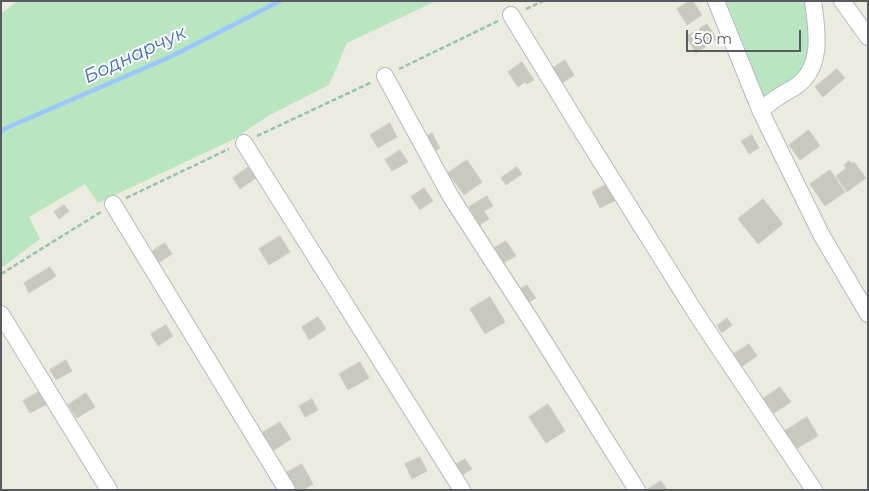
<!DOCTYPE html>
<html>
<head>
<meta charset="utf-8">
<style>
  body { margin:0 }
  #map { position:relative; width:869px; height:491px; overflow:hidden; background:#ecebdf; font-family:Montserrat,sans-serif }
  canvas { display:block }
  .frame { position:absolute; inset:0; border:2px solid #585b61; pointer-events:none }
  .scale { position:absolute; left:686px; top:30px; width:115px; height:22px; box-sizing:border-box; border:2px solid #585b61; border-top:0; padding-left:6px; font-size:15px; line-height:18px; white-space:nowrap; color:#585b61; -webkit-text-stroke:4px #fff; paint-order:stroke }
</style>
</head>
<body>
<div id="map">
<canvas width="869" height="491"></canvas>
<div class="frame"></div>
<div class="scale">50 m</div>
</div>
<script>
const c = document.querySelector('canvas').getContext('2d');
c.lineJoin = 'round';
function fillPath(path, color) {
  c.fillStyle = color;
  c.fill(path, 'evenodd');
}
function trace(path, color, width, dash) {
  c.strokeStyle = color;
  c.lineWidth = width;
  c.lineCap = dash ? 'butt' : 'round';
  c.setLineDash(dash || []);
  c.stroke(path);
}
function label(font, color, halo, rows, align = 'center') {
  c.font = font + ' Montserrat,sans-serif';
  c.lineWidth = 4;
  c.setLineDash([]);
  c.textBaseline = 'middle';
  c.strokeStyle = halo;
  c.fillStyle = color;
  for (const [text, x, y, turn = 0] of rows) {
    c.save();
    c.translate(x, y);
    c.rotate((+turn || 0) * Math.PI / 180);
    c.textAlign = isNaN(turn) ? turn : align;
    if (halo) c.strokeText(text, 0, 0);
    c.fillText(text, 0, 0);
    c.restore();
  }
}
fillPath(new Path2D(`
  M17,1H436L347,43L329,85L268,116L234,139L98,203L85,184L29,217L40,239L1,268V14Z
  M711,1H808L811,59L795,83L755,109Z`), '#bae5c1');
trace(new Path2D(`
  M1,132L4,129L170,57L280,1`), '#9dc5ff', 4.5);
const building = new Path2D(`
  M689,1H693L702,15L687,25L677,9Z
  M707,24L717,39L696,53L686,37Z
  M565,60L574,75L558,86L548,71Z
  M522,62L534,80L527,84L525,82L518,87L508,72Z
  M837,69L845,78L823,97L815,87Z
  M390,123L397,137L378,148L370,135Z
  M809,130L820,146L800,160L789,145Z
  M432,133L440,148L433,152L425,137Z
  M752,135L759,148L749,154L741,141Z
  M400,150L408,162L392,171L385,160Z
  M467,160L482,182L464,195L448,173Z
  M849,161L852,164L854,162L866,178L847,192L836,176L846,168L844,165Z
  M248,167L256,178L240,189L233,178Z
  M517,167L522,174L506,185L501,178Z
  M830,170L845,192L825,206L810,184Z
  M607,184L616,200L600,208L592,192Z
  M424,188L433,201L420,210L411,197Z
  M487,196L493,206L484,211L489,219L480,225L469,207Z
  M763,199L783,224L758,244L738,219Z
  M64,205L69,211L59,219L54,212Z
  M280,236L290,252L269,265L259,249Z
  M506,241L516,256L503,263L494,248Z
  M165,243L172,254L155,265L148,254Z
  M50,267L56,276L29,293L24,283Z
  M527,285L536,298L529,302L520,289Z
  M490,297L505,322L485,334L470,309Z
  M318,317L326,329L309,340L302,327Z
  M727,318L732,325L722,333L717,326Z
  M166,325L173,336L158,346L151,334Z
  M749,344L757,356L741,367L732,355Z
  M66,360L72,371L56,380L50,370Z
  M360,362L369,378L348,390L339,374Z
  M780,387L791,402L774,413L763,399Z
  M42,390L49,403L30,413L23,401Z
  M86,393L95,407L77,418L68,405Z
  M312,399L318,410L305,417L299,406Z
  M548,404L565,431L546,443L529,417Z
  M807,417L818,436L796,449L785,431Z
  M280,422L291,439L268,454L257,436Z
  M420,457L427,471L412,479L405,464Z
  M465,459L472,469L459,477L453,466Z
  M302,464L313,484L303,490H291L282,475Z
  M661,481L667,490H648V489Z`);
fillPath(building, '#c9c8bf');
trace(building, '#d1cebe', 1);
const minor = new Path2D(`
  M716,1L761,112L822,236L868,314
  M842,1L868,37
  M511,15L575,120L697,315L814,490
  M385,76L451,197L530,319L637,490
  M761,112C769,101 783,94 795,87C824,68 817,30 813,1
  M244,143L462,490
  M113,204L287,490
  M1,314L109,490`);
trace(minor, '#b7b9bf', 18);
trace(new Path2D(`
  M526,9L543,1
  M399,69L498,21
  M257,136L372,82
  M126,198L229,149
  M1,274L101,212`), '#93c6a9', 2.5, [5, 2.5]);
trace(minor, '#fff', 16);
label('italic 19px', '#3c6ac6', '#fff', [
  ["Боднарчук",135,55,-25]
]);
</script>
</body>
</html>
